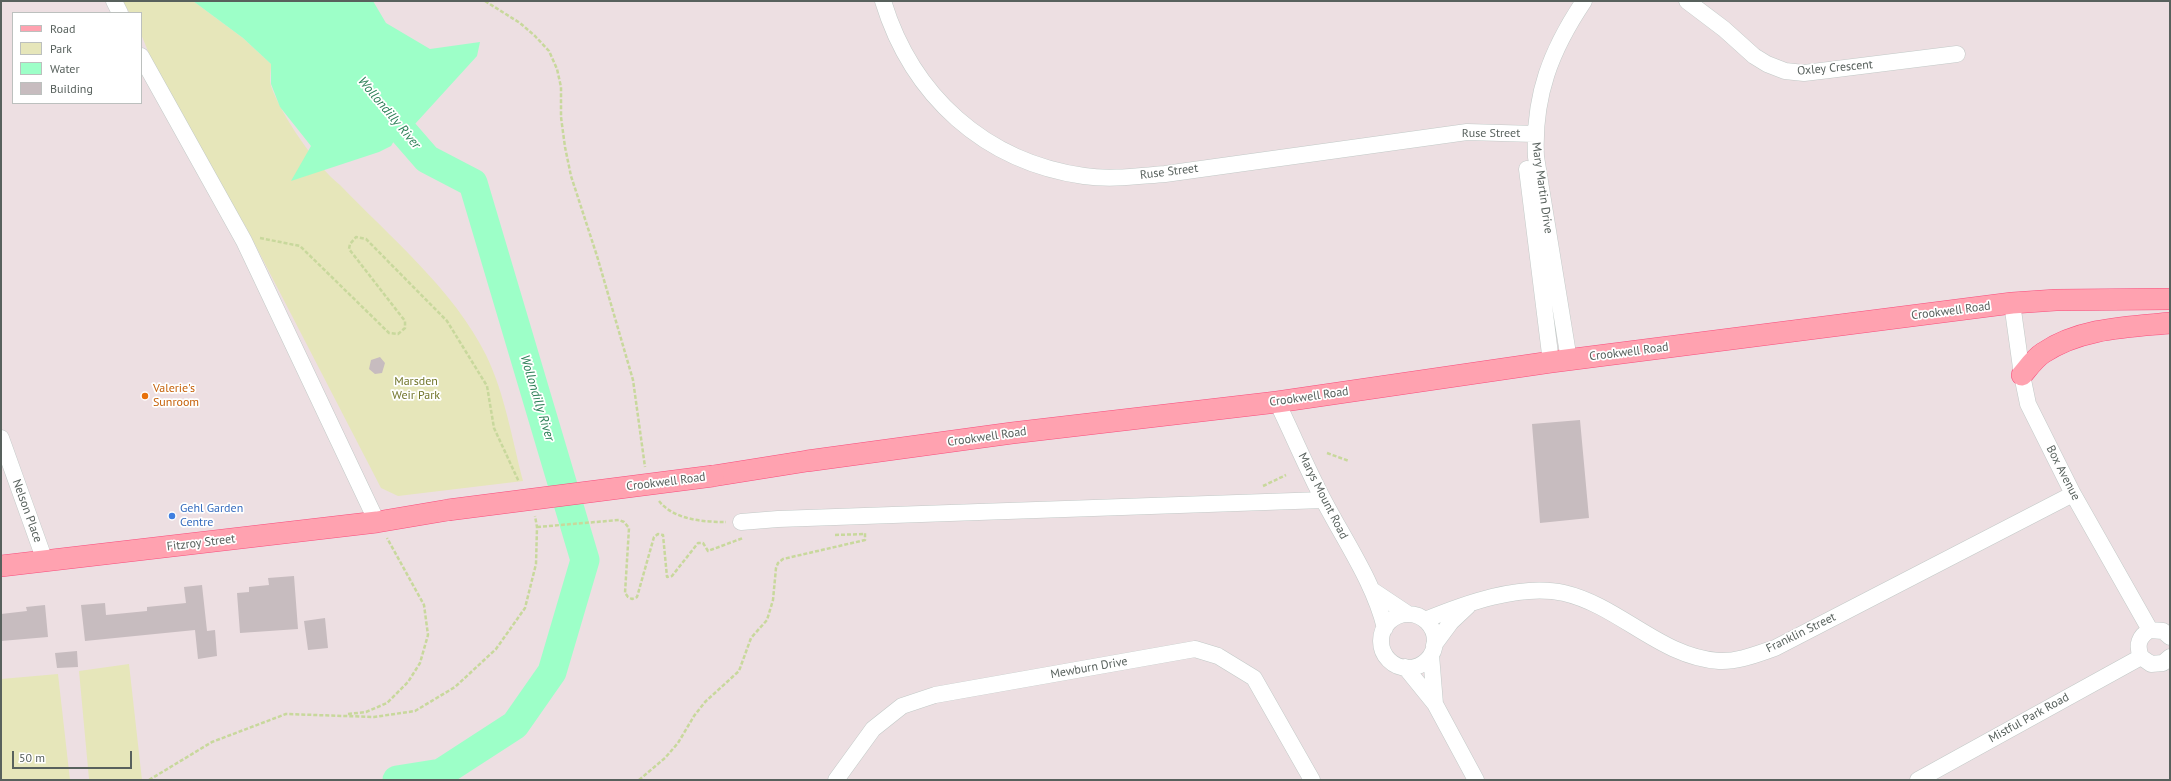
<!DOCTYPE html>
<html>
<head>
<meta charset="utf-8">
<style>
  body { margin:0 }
  #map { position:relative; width:2171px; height:781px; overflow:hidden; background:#eddfe2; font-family:"PT Sans",sans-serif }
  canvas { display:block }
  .frame { position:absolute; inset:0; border:2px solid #58615d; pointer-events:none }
  .legend { position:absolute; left:12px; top:12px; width:130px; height:92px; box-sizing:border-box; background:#fff; border:1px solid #bcc0be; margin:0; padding:5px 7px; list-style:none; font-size:12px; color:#58615d }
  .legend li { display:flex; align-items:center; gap:8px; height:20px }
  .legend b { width:20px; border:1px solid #bcc0be }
  .scale { position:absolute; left:12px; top:751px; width:120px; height:18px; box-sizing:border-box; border:2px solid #58615d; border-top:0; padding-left:5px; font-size:12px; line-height:14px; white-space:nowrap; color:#58615d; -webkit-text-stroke:3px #fff; paint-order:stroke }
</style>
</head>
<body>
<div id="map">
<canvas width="2171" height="781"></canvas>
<div class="frame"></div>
<ul class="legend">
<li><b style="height:5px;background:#ffa2b0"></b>Road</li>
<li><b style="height:11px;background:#e6e6ba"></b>Park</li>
<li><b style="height:11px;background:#9dffc8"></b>Water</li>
<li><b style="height:11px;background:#c7bcbf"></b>Building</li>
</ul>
<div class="scale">50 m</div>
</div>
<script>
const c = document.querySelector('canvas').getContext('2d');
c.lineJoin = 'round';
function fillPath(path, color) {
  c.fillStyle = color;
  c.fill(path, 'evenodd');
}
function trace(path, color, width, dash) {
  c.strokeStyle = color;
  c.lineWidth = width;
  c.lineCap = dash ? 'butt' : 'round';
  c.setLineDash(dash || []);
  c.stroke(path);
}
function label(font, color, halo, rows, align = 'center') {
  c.font = font + ' "PT Sans",sans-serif';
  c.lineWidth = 3.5;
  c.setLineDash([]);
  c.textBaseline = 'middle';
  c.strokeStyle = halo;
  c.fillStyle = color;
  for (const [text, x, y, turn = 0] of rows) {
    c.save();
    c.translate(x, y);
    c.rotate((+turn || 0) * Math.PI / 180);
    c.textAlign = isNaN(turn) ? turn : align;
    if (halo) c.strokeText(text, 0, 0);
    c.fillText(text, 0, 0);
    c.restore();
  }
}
fillPath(new Path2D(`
  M121,1H193L243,38L271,64C271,71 269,80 271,86C281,115 316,166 340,185C390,237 454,290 486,355C505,394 512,439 523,481L398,496L381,488L246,227L214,174L183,115L154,66L141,34V13H130Z
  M129,664L142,780H85L89,779L79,671Z
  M58,674L70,780H1V679Z`), '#e6e6ba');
fillPath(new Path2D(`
  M193,1H373L386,23L430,49L480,42L477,56L415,124L401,129L391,146L379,152L291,181L311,146L280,107L271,84V64L243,38Z`), '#9dffc8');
trace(new Path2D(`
  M374,98L427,159L473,183L585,560L552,672L515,725L441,773L397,780`), '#9dffc8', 29);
fillPath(new Path2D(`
  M380,357L385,363L382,373L375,374L369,369L371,360Z
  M1580,420L1589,518L1540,523L1532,424Z
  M294,576L298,629L240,633L237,593L249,592V587L269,585L268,578Z
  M202,585L207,631L215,630L217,656L198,659L195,630L85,641L81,605L105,603L106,615L147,611V607L186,603L184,587Z
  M45,605L48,637L1,641V614L27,611L26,607Z
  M325,618L328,648L308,650L304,621Z
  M77,651L78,667L57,668L55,653Z`), '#c7bcbf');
const minor = new Path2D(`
  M114,1L120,13
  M883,1C912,96 985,162 1084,176C1111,180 1138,176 1165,174L1467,132L1535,134
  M1687,1L1724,29L1754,56L1767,64L1785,71L1804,73L1829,70L1957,54
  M141,56L244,241L377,522
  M1527,169L1551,362
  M2012,303L2022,375L2028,404L2073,494L2150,630
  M1569,360L1536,157C1533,96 1551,50 1584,1
  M1277,402C1293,435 1307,469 1324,501C1346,543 1374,583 1385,628
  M1,438L45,561
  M741,522L778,519L1323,500
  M1372,590L1408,614
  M1381 641a27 27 0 1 1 54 0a27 27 0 1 1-54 0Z
  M1425,620C1464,604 1521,583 1564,593C1620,606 1660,657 1719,661C1738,662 1757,654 1775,648L2073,494
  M2170,637L2163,631L2150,630C2139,636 2136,645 2141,657L2151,664L2163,663L2170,657
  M1434,645L1451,622L1468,606
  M1431,655L1435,704
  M1405,667L1435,704L1476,780
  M836,780L873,729L902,706L935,695L1195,649L1218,656L1254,678L1312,780
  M1918,780L2141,657`);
const major = new Path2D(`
  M2022,375C2028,368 2035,358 2043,353C2080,328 2127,327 2170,323
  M713,476L807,461L1012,433L1277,402L1551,362L2012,303L2056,300L2170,299
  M1,566L377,522L448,510`);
trace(minor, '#c2c9c7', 17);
trace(major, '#f84d7c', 22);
trace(new Path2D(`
  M485,1L520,23L535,36L549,51L557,69L561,87V117L565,147L571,176L597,256L633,380L645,467
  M260,238L300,246L389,333L398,334L405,328V321L349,249L350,244L356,237L366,239L447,321L487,386L494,428L519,482
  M1327,453L1349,461
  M1263,486L1286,475
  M659,501C674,520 704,522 726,522
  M537,527L619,520L624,522L629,528L625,593L628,597L632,599L637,597L654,537L658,534L663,535L667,577L672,576L698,543H703L708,551L743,538
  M835,535L865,534
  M348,714L366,712L387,703L408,682L420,663L428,635L424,605L387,538
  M149,780L212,742L286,714L374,717L415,711L455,687L496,649L525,608L536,564L537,527L535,516
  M639,780L665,758L678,743L694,716L705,702L739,671L751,638L767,620L773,600L776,568L778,563L783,559L865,540V532`), '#c8d89c', 2.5, [4, 2]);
trace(minor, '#fff', 16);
trace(major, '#ffa2b0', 21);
const majorBridge = new Path2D(`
  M448,510L713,476`);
trace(majorBridge, '#f84d7c', 22, []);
trace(majorBridge, '#ffa2b0', 21);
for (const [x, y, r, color] of [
  [145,396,4,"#e8710a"],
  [172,516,4,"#3f7fe0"]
]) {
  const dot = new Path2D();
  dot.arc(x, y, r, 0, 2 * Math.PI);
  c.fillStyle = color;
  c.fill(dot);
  trace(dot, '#fff', 1.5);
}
label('12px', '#58615d', '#fff', [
  ["Oxley Crescent",1835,68,-5],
  ["Ruse Street",1491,134],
  ["Ruse Street",1169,172,-7],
  ["Mary Martin Drive",1542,188,82],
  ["Crookwell Road",1951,311,-7],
  ["Crookwell Road",1629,352,-7],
  ["Crookwell Road",1309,397,-8],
  ["Crookwell Road",987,437,-8],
  ["Box Avenue",2063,473,63],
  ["Crookwell Road",666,482,-7],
  ["Marys Mount Road",1323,496,63],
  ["Nelson Place",27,511,70],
  ["Fitzroy Street",201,543,-7],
  ["Franklin Street",1801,633,-26],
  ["Mewburn Drive",1089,668,-10],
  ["Mistful Park Road",2029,718,-29]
]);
label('12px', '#72762c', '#fff', [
  ["Marsden",416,382],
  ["Weir Park",416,396]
]);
label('12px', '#c56008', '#fff', [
  ["Valerie's",153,389],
  ["Sunroom",153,403]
], 'left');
label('12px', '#366cbe', '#fff', [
  ["Gehl Garden",180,509],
  ["Centre",180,523]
], 'left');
label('italic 13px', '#2a7e55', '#fff', [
  ["Wollondilly River",389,113,50],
  ["Wollondilly River",537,398,73]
]);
</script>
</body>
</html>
